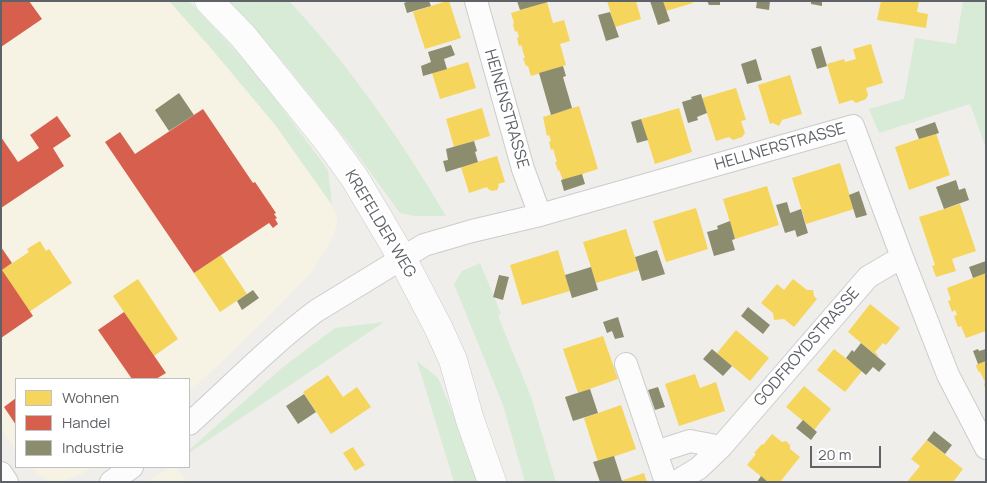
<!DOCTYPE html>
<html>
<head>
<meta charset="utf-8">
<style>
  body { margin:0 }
  #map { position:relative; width:987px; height:483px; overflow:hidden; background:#efeeea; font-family:Manrope,sans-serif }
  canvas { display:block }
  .frame { position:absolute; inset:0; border:2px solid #5f6368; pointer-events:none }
  .legend { position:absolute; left:15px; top:378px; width:175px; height:90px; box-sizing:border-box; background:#fff; border:1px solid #bfc1c3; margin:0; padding:6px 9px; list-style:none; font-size:15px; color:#5f6368 }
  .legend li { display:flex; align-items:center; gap:10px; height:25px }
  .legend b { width:25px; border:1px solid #bfc1c3 }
  .scale { position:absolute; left:810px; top:446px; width:71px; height:22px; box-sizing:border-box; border:2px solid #5f6368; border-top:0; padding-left:6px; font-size:15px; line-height:18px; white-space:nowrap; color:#5f6368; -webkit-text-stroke:4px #fff; paint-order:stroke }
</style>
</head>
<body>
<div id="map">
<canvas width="987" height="483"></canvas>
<div class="frame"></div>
<ul class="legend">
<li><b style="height:14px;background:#f6d55c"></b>Wohnen</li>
<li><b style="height:14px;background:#d6604d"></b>Handel</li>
<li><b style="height:14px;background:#8c8c6e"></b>Industrie</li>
</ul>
<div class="scale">20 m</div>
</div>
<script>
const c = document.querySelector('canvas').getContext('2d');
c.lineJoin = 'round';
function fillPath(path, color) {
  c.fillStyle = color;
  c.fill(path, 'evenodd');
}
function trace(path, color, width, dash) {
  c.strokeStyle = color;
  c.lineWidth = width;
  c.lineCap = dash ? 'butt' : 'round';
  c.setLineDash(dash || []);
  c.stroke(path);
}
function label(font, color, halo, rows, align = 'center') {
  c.font = font + ' Manrope,sans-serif';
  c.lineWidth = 5;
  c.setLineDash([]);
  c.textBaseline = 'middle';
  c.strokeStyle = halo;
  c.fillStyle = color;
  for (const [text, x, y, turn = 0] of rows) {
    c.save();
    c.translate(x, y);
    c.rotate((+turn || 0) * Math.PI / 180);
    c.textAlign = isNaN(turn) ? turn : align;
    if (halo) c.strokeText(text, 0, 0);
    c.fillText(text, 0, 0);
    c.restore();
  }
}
fillPath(new Path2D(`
  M1,1H169L210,47L276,126L332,205L338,221L333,237L310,274L272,313L212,371L189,391V379H16V451L1,429Z
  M29,467H92L83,473L60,482L47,480Z
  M169,467H176L187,482H148Z`), '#f7f3e4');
fillPath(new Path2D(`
  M169,1H189L253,69L328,170L332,205L276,126L210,47Z
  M223,1H289C350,66 401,140 446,216H415L400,213L349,143L280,58Z
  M963,1H986V148L970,104L879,133L869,109L904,99L915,38L956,44Z
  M480,263L501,314L498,316L531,397L556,482H525L503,405L454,284L462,271Z
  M384,322L189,453V450L283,367L335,328Z
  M417,361L438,378L469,452L479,482H454Z`), '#d8ebd6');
fillPath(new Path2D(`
  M447,1H449L461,38L425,49L413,12Z
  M607,1H636L641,19L615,27Z
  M663,1H692L693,3L666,11Z
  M881,1H919L917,12L928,14L926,28L877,20Z
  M547,2L553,23L564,20L570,41L560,44L566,65L531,76L528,66H526L523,58H525L524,55L521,45L519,46L517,38L519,37L517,31L515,32L513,24L514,23L511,13Z
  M871,44L883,83L866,88L868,95L866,99L856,103L852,100L839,104L827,64L844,59L845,62L856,59L853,49Z
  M468,62L476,88L440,99L432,73Z
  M790,75L802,114L782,120L779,126L773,123L770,124L758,85Z
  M736,88L746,120L741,121L745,133L742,137L733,140L729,137L716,141L702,98Z
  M579,106L598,169L563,180L559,170L558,171L555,162H557L553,149L551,150L549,142L551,141L549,135L547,136L543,117Z
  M482,108L490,136L454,147L446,119Z
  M679,108L692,152L655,164L641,119Z
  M936,133L950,175L909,190L895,147Z
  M497,156L505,182L498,184L499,186L497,190L492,191L488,189L487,187L469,193L461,167Z
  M840,163L854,209L806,224L792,178Z
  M767,186L779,225L735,239L723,199Z
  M960,204L976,251L952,259L956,271L936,277L932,266L935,265L919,217Z
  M696,208L708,249L666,262L653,221Z
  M626,229L639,270L596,283L583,242Z
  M40,241L46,251L49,249L72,283L29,312L2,270L29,252L27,249Z
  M558,250L570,291L522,305L510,265Z
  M221,255L247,294L220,312L194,273Z
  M986,273V331L966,338L961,326L958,327L954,316L957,315L955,310L952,312L948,301L951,300L947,288Z
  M138,279L178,339L154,356L113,296Z
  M793,279L807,290H813L814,296L817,299L794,327L784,319L774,320L773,313L761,303L777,284L784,290Z
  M870,304L900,328L886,345L883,343L875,352L878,355L877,356L848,332Z
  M736,330L769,358L750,381L717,353Z
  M603,336L618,379L578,393L563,349Z
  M834,349L862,371L845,392L817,370Z
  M986,361V389L984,385L985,382L980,372L978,371L976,366L977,364Z
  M695,374L700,388L716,382L725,411L679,426L665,384Z
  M328,375L343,397L357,387L371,407L331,434L303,392Z
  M804,386L831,409L814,430L786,407Z
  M621,405L636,449L598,462L584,418Z
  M772,434L782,442L786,441L790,445V449L800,457L780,482H768L747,465L756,454L754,453L762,444L763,445Z
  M927,440L963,469L953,482H907L920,466L911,459Z
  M353,447L365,465L355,471L343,453Z
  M644,473L647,482H620V481Z`), '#f6d55c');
fillPath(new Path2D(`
  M1,1H29L42,19L1,47Z
  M203,109L253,183L255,182L276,213L274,214L277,218L275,219L278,224L273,228L269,223L194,273L105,142L120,132L135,154Z
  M57,116L71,136L53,148L64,166L1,208V137L18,162L39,148L30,135Z
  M1,247L12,263L2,270L33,316L1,338Z
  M124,312L166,373L156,379H132L98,330Z
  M16,398V425L4,407Z`), '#d6604d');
fillPath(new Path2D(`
  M409,1H429L431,6L407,13L404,3Z
  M517,1H548V2L520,10Z
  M650,1H663L670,21L658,25Z
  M707,1H720V5H709Z
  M757,1H770L769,10L756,8Z
  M811,1H822V6L811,4Z
  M610,12L619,37L606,41L598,15Z
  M451,45L455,55L444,59L447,69L423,76L421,66L431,62L428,52Z
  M821,46L827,66L817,69L811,49Z
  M756,59L762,80L747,84L741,64Z
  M563,66L566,76L563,77L572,108L551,115L539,73Z
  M179,93L194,115L169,131L155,110Z
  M701,94L707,113L697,117L698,120L688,123L682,102L692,99L691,97Z
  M641,119L648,140L637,143L631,122Z
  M935,122L939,133L919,139L915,129Z
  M474,141L477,151L475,152L478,162L446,172L443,161L448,160L446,149Z
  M582,174L585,184L564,191L561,180Z
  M956,180L959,190L965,188L969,200L944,209L936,187Z
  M859,191L867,215L856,218L849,195Z
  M787,202L790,213L801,209L808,233L797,237L795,230L785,233L776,205Z
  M730,221L735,239L732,240L735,250L714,256L707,232L718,229L717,226Z
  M657,250L665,274L642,281L635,257Z
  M986,261V273L973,278L969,267Z
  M591,267L598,290L572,298L565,275Z
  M499,275L509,277L503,300L493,297Z
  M253,290L259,298L242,310L237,301Z
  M748,307L770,325L763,334L741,316Z
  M618,317L624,337L615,339L612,331L607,333L603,322Z
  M861,343L886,364L879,372L873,367L866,375L846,358L852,350L854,352Z
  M712,349L732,366L723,376L703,359Z
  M978,349L979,351L986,349V361L978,364L973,351Z
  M658,387L665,407L655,410L648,390Z
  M590,389L598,413L573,421L565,397Z
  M304,394L316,412L298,424L286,406Z
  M803,420L817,432L811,440L796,428Z
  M934,431L952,445L945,454L927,440Z
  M614,456L622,481L600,482L593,462Z
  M761,476L768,482H757Z`), '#8c8c6e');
const street = new Path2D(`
  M476,1L523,169L540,215
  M626,364L666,482
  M189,424C231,386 271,345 316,311L424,245L472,231L540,215L853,126L902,257L948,375L986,448
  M656,452L690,441L721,447
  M1,473L7,482
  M111,482L132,467
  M676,482L699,468L721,447L868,277L902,257`);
const secondary = new Path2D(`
  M209,1L243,36L327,140L354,177L379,219L402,258L439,329L453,360L470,420L492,482`);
trace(street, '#cbcccc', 24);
trace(secondary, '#cacacb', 29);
trace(street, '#fdfcfc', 22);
trace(secondary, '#fdfcfc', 28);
label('16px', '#5f6368', '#fff', [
  ["HEINENSTRASSE",506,109,74],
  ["HELLNERSTRASSE",780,147,-16],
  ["KREFELDER WEG",380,224,59],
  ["GODFROYDSTRASSE",807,347,-49]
]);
</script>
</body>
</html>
